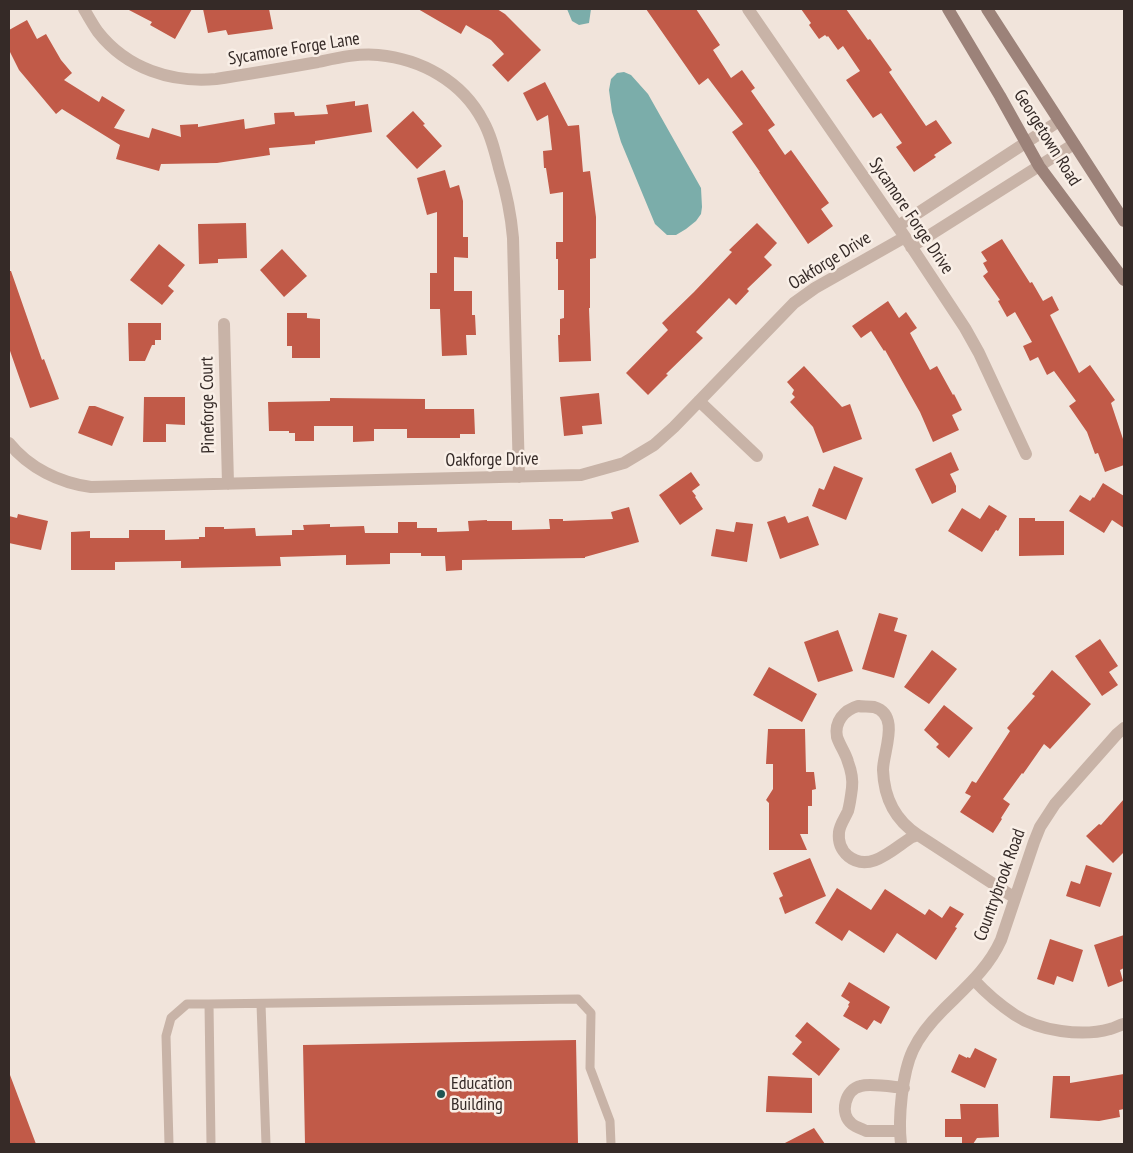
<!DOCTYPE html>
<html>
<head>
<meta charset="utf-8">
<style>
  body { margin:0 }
  #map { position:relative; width:1133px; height:1153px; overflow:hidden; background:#f1e4db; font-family:"PT Sans Narrow",sans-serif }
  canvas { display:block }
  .frame { position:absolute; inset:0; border:10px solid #352a27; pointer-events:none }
</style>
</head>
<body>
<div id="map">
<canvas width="1133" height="1153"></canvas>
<div class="frame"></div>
</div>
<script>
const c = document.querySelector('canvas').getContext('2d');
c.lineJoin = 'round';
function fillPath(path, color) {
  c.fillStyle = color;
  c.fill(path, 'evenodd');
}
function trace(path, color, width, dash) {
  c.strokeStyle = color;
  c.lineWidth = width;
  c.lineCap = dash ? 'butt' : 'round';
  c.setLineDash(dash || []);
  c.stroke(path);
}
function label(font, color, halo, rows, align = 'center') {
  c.font = font + ' "PT Sans Narrow",sans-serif';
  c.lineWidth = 5;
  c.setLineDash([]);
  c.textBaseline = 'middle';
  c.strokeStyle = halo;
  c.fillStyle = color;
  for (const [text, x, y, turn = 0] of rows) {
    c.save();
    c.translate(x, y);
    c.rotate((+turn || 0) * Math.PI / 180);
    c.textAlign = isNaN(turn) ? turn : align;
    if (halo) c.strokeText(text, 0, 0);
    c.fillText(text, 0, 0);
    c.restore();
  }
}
fillPath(new Path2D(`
  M567,9H591L589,23L579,25L572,21Z
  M624,72L631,75L648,94L701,188L702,207L701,214L696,221L686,229L676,235H667L655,224L621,142L612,112L609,90L611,79L617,73Z`), '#7badaa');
fillPath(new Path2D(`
  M127,9H192L175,39L150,25L152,22Z
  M203,9H269L273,29L228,35L226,30L208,33Z
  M418,9H497L505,14L541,50L508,82L492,65L504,54L491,40L466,25L461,34Z
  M646,9H696L720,45L713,50L731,78L742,70L755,88L751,91L775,125L768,130L785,155L791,150L829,203L821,209L833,226L808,244L759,172H760L732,132L743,124L708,78L699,85Z
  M801,9H846L868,40L870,39L892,70L889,72L926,126L936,120L952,143L934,155L936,157L914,172L896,147L902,143L881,113L873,118L846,80L860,71L843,46L838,50L828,36L827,37L825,35L819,39L809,25L811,23Z
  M27,20L37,39L46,34L61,60L72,73L64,80L99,102L102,96L125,110L114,128L149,138L152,128L181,137L180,125L198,124V127L244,119L245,129L275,124L274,113L294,112L295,116L328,114L326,105L355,101V106L368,104L372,132L315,141V144L269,148L270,155L217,163L161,164L159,171L116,159L120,145L62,109L56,114L19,70L9,50V30Z
  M545,82L568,126L579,125L583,172L590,171L596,217V258L590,259V308H589L591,361L559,362L558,335H560V319L564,318V290H558V259H556V242H563V192L550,194L546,168H544L543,151L552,150L548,115L537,121L523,93Z
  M413,111L425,124L423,125L442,146L417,169L386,136Z
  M445,170L450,188L459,185L463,201V237H468V258L454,257V291H472V315H475L476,335H466L467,355L442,356L440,309H430V273H437V212L427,215L417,178Z
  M246,223L247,258L218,259V263L199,264L198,224Z
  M757,223L777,243L764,257L772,265L747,289L749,291L736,305L729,298L696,332L703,338L666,374L668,375L648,395L626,373L668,330L662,323L694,292L732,252L729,250Z
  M1002,239L1030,283L1032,282L1043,301L1052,296L1059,310L1050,315L1079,373L1090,365L1115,400L1111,403L1124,442V465L1105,472L1098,453L1095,454L1087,432L1069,406L1076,401L1054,371L1047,375L1038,357L1030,361L1023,346L1032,342L1015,312L1007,317L998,301L1000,300L983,276L988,272L983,263L987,261L981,252Z
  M159,244L185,265L168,286L174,291L162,305L130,280Z
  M282,249L307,276L284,297L260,270Z
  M9,271H11L42,360L44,359L59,399L30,408L9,348Z
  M888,301L899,318L906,312L917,328L910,333L930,370L937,366L953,395L954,394L962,410L952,415L959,430L933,442L920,412L885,350L884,351L871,331L861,338L852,326Z
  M287,313H307V318L320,319V358H292V346H287Z
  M128,323H161V340H155V345H152L145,361H129Z
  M804,366L842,407L850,404L862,439L823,453L813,427L790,402L795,397L792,394L794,390L787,382Z
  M599,393L602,424L582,426L583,434L564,436L560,397Z
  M144,397H185V425L166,424V442H143Z
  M330,398L425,399V409H474L475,434H460V438H407V429H374V441L353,442V426H314V441H295V433H289V431H269L268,402L330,401Z
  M89,406H95L124,417L112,446L78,433Z
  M951,452L959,470L950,474L956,486V492L932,504L915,469Z
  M834,466L863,478L846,520L812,506L819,488L824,490Z
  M691,472L700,485L692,491L696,496L695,497L703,509L680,525L659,495Z
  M1103,483L1124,496V528L1112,520L1104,533L1069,511L1080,495L1090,501L1093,497L1094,498Z
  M989,505L1007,516L998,531L996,530L982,552L948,531L962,508L980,519Z
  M629,507L639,542L585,557V558L462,560V570L446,571L445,556H421V553H390V564L346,565V555L280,557L281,566L181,568V561L115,562V570H71V532L90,531V538H129V530H165V540L199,539V537H205V527H224V529L255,528L256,536L292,535V530H304L303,525L330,524V527L364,526L365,533H398V522H417V528H437V532L469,531L468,521L487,520V521H512V530L550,529L549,519H563V521L613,519L611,512Z
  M18,514L48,521L41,550L9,543V516L17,518Z
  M785,516L788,523L808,516L819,545L780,559L767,522Z
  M1019,518H1035V521H1064V555L1019,556Z
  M736,522L753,524L747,562L711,556L716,529L734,532Z
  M879,613L898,618L894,631L907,635L894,678L862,669Z
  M838,630L853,671L818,682L804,642Z
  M1100,639L1118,666L1109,672L1118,685L1102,696L1075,656Z
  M932,650L957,669L929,704L904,687Z
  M769,667L817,694L802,722L753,695Z
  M1052,670L1091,704L1050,749L1044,744L1023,774L1022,773L1003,799L1010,804L1001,818L1002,819L993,833L960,812L971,796L965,793L972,781L976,783L1010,731L1007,728L1035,696L1032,694Z
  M944,705L973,728L949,758L936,747L939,744L924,730Z
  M768,729H805L806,772H814L816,789L812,790V806H808V834H800L807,850H769V803L766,800L773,789V764H766Z
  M1124,799V852L1113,863L1086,836L1099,824L1101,825Z
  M810,858L826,896L785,914L779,898L783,896L773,873Z
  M1086,865L1112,873L1100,907L1066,896L1071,881L1080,884Z
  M837,888L871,910L885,889L925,915L929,909L942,918L950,906L964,914L955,927L957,928L936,960L897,933L884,953L849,930L842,941L815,923Z
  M1124,935V968L1120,970L1123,981L1108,987L1094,945Z
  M1050,939L1083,950L1073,982L1057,976L1054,985L1037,979Z
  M849,982L890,1007L881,1024L874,1020L867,1030L843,1016L849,1006L848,1005L850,1002L841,996Z
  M807,1022L840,1049L819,1076L792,1054L802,1042L795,1036Z
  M576,1040L578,1144H305L303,1045Z
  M975,1048L997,1059L985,1088L951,1072L959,1054L967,1058V1057L970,1058Z
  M1124,1074V1109L1119,1110L1120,1117L1099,1121L1050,1118L1053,1076H1070V1083Z
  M9,1075H10L36,1144H9Z
  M768,1076L812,1078V1113L766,1112Z
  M960,1104H998L999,1137L977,1138L973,1144H962V1137H945V1119H961Z
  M814,1128L825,1144H783Z`), '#c15a48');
trace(new Path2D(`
  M261,1004L266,1144
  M169,1144L166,1036L171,1018L187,1004H209
  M211,1144L209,1004L578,999L591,1013L590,1068L610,1121L611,1144`), '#c8b3a7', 9);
trace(new Path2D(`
  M84,9C88,16 93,25 98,32C127,69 172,83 216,79C250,74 284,68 318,62C337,58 358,53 378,55C421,59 462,81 483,121C491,135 495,152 499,168C506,191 511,214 513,238L519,477
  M748,9L905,237L965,328L979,353L1026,454
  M898,226L1059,121
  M911,247L1074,144
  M224,324L228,484
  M699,401L757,456
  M9,443C29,468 60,483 91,487L581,475L624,463L654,445L674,427L794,303L815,288L905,237
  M858,706C863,707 869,706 874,707C901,715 883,752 883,770C884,797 895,820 918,835L912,837C894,848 870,874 848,856C841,850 838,841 839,832C840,824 845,818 848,811C850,804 851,796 852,788C853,780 851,770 848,762C846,754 840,746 837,737C834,722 844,710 858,706Z
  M918,835L1015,898
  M974,980C986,993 1000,1005 1015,1015C1039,1031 1082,1037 1110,1029C1115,1028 1119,1025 1124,1024
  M900,1131H866C862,1129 856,1127 852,1124C839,1114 845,1089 861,1086C870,1083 893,1087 904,1088
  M901,1144C898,1119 902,1073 913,1050C920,1035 932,1021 943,1010C965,988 988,969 1001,940L1034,842L1040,827L1055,804L1117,734L1124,728`), '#c8b3a7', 12);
trace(new Path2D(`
  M948,9L1000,96L1039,166L1124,280
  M987,9L1124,221`), '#9c8279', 12);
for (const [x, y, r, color] of [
  [441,1094,5,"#1f5553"]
]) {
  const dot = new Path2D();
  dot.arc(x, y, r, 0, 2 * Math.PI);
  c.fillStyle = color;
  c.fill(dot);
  trace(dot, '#f9efe7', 2);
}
label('18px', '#352a27', '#f9efe7', [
  ["Sycamore Forge Lane",294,49,-9],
  ["Georgetown Road",1047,138,58],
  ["Sycamore Forge Drive",911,216,56],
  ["Oakforge Drive",830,261,-32],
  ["Pineforge Court",208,405,-91],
  ["Oakforge Drive",492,460,-1],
  ["Countrybrook Road",1000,885,-70]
]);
label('18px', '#352a27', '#f9efe7', [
  ["Education",451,1084],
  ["Building",451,1105]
], 'left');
</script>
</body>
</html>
